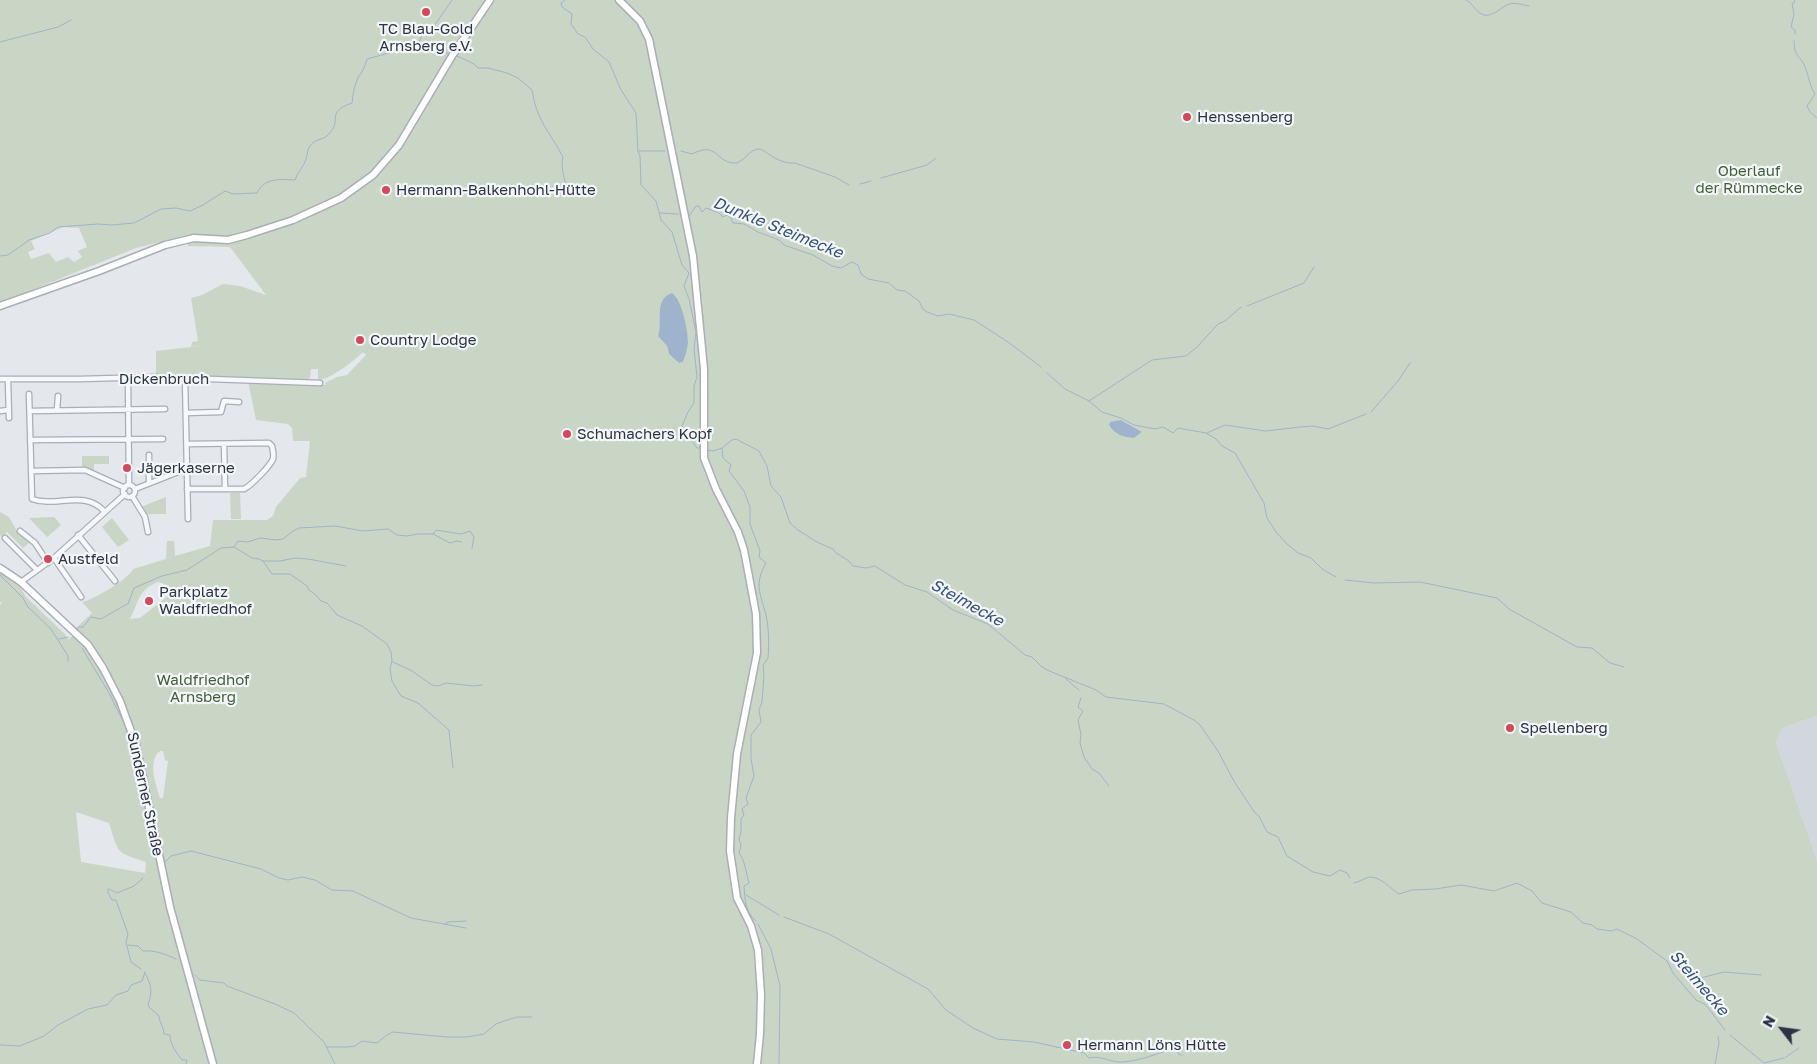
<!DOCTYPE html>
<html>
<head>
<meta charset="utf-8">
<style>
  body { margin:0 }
  #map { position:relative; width:1817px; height:1064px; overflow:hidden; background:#e4e7ec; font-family:"Golos Text",sans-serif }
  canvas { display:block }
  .north { position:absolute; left:1757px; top:1004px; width:50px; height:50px; -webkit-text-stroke:4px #f4f6f9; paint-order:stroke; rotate:300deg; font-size:14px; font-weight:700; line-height:20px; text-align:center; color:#2b3445 }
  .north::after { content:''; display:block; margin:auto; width:18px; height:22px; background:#2b3445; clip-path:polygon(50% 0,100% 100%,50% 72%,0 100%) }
</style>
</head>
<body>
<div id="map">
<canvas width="1817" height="1064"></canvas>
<div class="north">N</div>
</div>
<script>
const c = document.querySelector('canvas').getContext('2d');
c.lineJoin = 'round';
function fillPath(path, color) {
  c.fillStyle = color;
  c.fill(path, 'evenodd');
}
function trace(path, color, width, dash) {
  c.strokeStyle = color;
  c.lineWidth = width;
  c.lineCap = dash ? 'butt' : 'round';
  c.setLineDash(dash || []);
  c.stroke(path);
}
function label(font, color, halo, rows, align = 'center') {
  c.font = font + ' "Golos Text",sans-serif';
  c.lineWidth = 4.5;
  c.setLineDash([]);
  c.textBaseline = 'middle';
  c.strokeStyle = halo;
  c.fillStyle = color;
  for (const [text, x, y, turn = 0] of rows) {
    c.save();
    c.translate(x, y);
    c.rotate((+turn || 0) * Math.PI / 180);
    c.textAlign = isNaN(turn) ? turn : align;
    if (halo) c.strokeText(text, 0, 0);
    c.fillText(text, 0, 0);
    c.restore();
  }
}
fillPath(new Path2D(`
  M1817,716V860L1776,742L1782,728Z`), '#d2d6de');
fillPath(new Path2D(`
  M0,0H489L450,58L451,59L492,0H618L640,23L648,40L693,264L701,355L704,357L697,282L690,228L650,39L643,20L623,0H1817V716L1782,728L1776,742L1817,860V1064H0V605L2,603L0,602V572L19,585L26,597L65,634L68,639L73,636L76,628L92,613L82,602C93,600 129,579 133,569L166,559L167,541H174L175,556L210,546L213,520H267L273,516L276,507L300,478L306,477L310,441H293L292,428L288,424L256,420L248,381L326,385L325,383L337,377L347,375L366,355L363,352C354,361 331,379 318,380V369H311L310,378L304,381L184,375H156V351L201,346L191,347L192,342L198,341L191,298L202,295L223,284L240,286L266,295L230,247L188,246L185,236L136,248L0,303ZM63,227L79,228L87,247L78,251L82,257L74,262L68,257L56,262L49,253L31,259L28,252L35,249L31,241ZM672,293C681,299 688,331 688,342C688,349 685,356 683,362L679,363L669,354L667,346L658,336C663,323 653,299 672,293ZM1121,420L1142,432L1134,438C1125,438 1113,434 1109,426L1110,423ZM158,582L165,584L169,595L140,618L130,619C139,601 138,590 158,582ZM160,751H163L165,760L168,761L163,798H160C156,785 147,761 160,751ZM76,812L109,823C119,854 115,852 146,862L145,873L81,862Z
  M82,456H109V464H94V473L82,468Z
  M230,493H240L241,519H231Z
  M166,497V514H145L141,507Z
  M0,512L9,517L17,531L30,542L23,548L7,532L2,537L0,535Z
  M54,517L61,525L47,537L29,518Z
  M112,518L129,540L118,547L102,527Z`), '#c9d6c5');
fillPath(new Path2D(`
  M672,293C682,299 688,331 688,342C688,349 685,356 683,362L679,363L669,354L667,346L658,336C663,323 653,299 672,293Z
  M1121,420L1142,432L1134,438C1125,438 1113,434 1109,425L1110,422Z`), '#9fb4cc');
trace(new Path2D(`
  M565,0L561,3L562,7L572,14L571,24L578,34L585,37L593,49L609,62L621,90L636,113L638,151L640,156L641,185L656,201L661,220L672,232L682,265L689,273L684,286L689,299L696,332L694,349L697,377L694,386V403L688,412L682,426L697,448H700
  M1466,0C1473,3 1476,13 1484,15C1493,17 1501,7 1509,4C1515,2 1523,5 1529,6
  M1794,0L1795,2L1792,4L1794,14L1791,27L1795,30V34
  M1794,41C1794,58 1800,54 1805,67C1809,76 1809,85 1815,94L1807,106L1810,112L1817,118
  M0,42L58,27L71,20
  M418,45L450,54
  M455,55L474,64L478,68H488L507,73L518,78L532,90C536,120 550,132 563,157C560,168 565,179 567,190
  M639,151H665
  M681,151L692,154C718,141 715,162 734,163C745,163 749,148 760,149C764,150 766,153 770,155C777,160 787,164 795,163L835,177L849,185
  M881,178L927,165L936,158
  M860,184L871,181
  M659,213L678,214
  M689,216L696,206H699L702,212L706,208L719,213L723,217L727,215L731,218L733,223L744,224L758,232L779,240L784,245L813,255L832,266L841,268L852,262L858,265L861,274L868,279L889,283L897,290L905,291L919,301L923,309L927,312L938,316L949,314L974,320L1008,342L1041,367
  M0,256L8,255L29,240L50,233L58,227L98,224L111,225L134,223L161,209L176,208L190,211L203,205L225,191L233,194L257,193C264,178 279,179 295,180C297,172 304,167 306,159C308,152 307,147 314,142C318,139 325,139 328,135C344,119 324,113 352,103C353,95 354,86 358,78C362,72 365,67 367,59L418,45L422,35L432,29L452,0
  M1247,306L1304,283L1314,267
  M1047,373L1065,389L1089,401L1102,412L1121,418L1134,425L1155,429L1163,427L1173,433L1178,428L1206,433L1216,439L1222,446L1235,453L1264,503L1267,518L1276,532L1287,544L1298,553L1311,558L1322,569L1336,577
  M1089,401L1152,360L1186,356L1197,347L1218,324L1225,321L1241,307
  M1371,412L1398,381L1410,363
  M1207,433L1225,425L1266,431L1300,427L1313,426L1328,429L1366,414
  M722,448L732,440L736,439L759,451L767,466L771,486L781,497L790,523L798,530L817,542L833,549L836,553L849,561L853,566L866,568L875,566L905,585L927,592L953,610L988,624L1025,655L1032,657L1041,666L1047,670L1096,690L1106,697L1164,704L1194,720L1200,725L1218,751L1235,783L1255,813L1259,816L1267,832L1278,837L1287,856L1313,872L1330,876L1340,870L1347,873L1350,878
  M707,450L713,451L722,448L723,458L731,465L729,471L744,491L750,507V524L760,551L759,557L766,563C754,584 760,593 766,615C769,628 769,645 768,658L763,665L764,675L762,702L759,710L761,722L751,735V759L754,776L746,798L748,804L742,809L744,815L741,819V832L739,839L741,845L739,853C745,860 746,873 749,883L744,886C745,899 745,912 756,921
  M433,534L436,530L461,534L470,531L474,537L472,548
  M234,547L238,541L248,542L260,538L277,540L283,539L293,531L299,528L335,526L363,531L388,529L397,535L407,536L418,534H433L450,543L457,541L462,542
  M263,561H280L295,558L308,559L346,566
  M0,575L23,598L28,607L51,629L68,656V661
  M1345,580L1374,583L1420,582L1497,598L1509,609L1577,647L1592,648L1610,663L1624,667
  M128,604L134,588L162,576L187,570L221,548L234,547L252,558L259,559L263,561L272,574H290L307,586L309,590L317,596L321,601L327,603L337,615L362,626L387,644L391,652L392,661L390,669L392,681L401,696L418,703L449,730L453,768
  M74,630L79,627H83L91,617L101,619L127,604
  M59,639L68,637
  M82,648L109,693L125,725L137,764
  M393,662L412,671L432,685L438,686L446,683L474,686L482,685
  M1066,679L1079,690
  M1081,698L1078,707L1083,711L1078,720L1081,735L1080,743L1084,757L1092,769L1099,773L1109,786
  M163,864L171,856L191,851L261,869L279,878L288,880L302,877L315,880L332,890L353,891L411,918L466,928
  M1354,883C1359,882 1365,878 1370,877C1381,877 1391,889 1399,894L1412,890L1435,889L1461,885L1494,891L1517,883L1532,891L1542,903L1571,912L1583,923L1592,925L1597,929L1612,931L1617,929L1637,939L1667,961L1673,973L1696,1000L1706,1005L1725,1030
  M108,889V893L112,900H116L128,934L126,942L131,962L141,969
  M109,889L117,893L134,886L143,878
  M746,895L779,915
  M784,917L829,934L928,989L946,1010L973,1028L997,1039L1034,1042L1084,1053L1089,1058C1102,1055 1111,1063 1123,1062C1140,1061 1158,1053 1173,1049L1182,1056
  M445,924L448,922L466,921
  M758,924L771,949L780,986L779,1064
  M128,945L138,946L143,951C155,950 165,954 176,959
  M145,973C151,984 153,992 148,1004L149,1007L159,1016C159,1022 164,1027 164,1034L170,1035C170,1044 176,1052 182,1060H187L186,1064
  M195,975L200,980L224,983L227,986L275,1004L294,1013L324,1042L335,1064
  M1693,980L1724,972L1761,975
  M1730,1035L1764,1063L1784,1058
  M0,1045L20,1046L44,1036L58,1025L88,1009L107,1005L116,995L128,991L131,985L142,981L145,972
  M327,1047H348L355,1046L362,1041L377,1043L387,1035L393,1032L447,1037H467L484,1034L496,1024L507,1020L517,1017H532
  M1786,1057L1799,1048
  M1715,1064L1719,1043L1718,1036`), '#9fb4cc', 1);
const minor = new Path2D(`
  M185,378L188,519
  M0,379H80L155,377L320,383
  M128,379L129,485
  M8,380L9,418
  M29,394L32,499C56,508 84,489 104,511
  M57,410L58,396
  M0,411L8,410
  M30,411L165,409
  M186,413L221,412L224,401L239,402
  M30,440L163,439
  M187,444L269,443L272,446C273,450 274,455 273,459C270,466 252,485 244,489H187
  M224,444L225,489
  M149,455V482
  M31,471L85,470L125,488
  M123 491a6 6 0 1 1 12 0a6 6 0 1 1-12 0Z
  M135,489L186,469
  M132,496L145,517L148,532
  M20,531L35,543L48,563
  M78,535L115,581
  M5,538L37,570
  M54,558L81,597
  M21,582L54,558L125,494`);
const secondary = new Path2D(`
  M619,0L640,21L649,39L693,256L704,369V458L716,489L738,532L744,550L756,614L757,653L737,754L731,818L730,851L737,898L751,926L758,950L761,995L760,1034L757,1064
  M0,306L99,271L165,245L194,238L228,240L247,235L293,220L341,198L373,175L399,145L452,56L490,0
  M0,568L21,582L88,645L103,668L120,701L136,745L170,907L213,1064`);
trace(minor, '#a9aeb7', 7);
trace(secondary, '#a9aeb7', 9);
trace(minor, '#f7f8fa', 4.5);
trace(secondary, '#fff', 6);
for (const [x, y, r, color] of [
  [426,12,5,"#d1495b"],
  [1187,117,5,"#d1495b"],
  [386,190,5,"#d1495b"],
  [360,340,5,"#d1495b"],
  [567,434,5,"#d1495b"],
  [127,468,5,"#d1495b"],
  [48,559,5,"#d1495b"],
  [149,601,5,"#d1495b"],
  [1510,728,5,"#d1495b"],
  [1067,1045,5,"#d1495b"]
]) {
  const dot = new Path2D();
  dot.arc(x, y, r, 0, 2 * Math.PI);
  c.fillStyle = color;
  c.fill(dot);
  trace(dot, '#f4f6f9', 2);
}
label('15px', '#2b3445', '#f4f6f9', [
  ["TC Blau-Gold",426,29,"center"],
  ["Arnsberg e.V.",426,46,"center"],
  ["Henssenberg",1197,117],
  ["Hermann-Balkenhohl-Hütte",396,190],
  ["Country Lodge",370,340],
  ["Schumachers Kopf",577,434],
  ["Jägerkaserne",137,468],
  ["Austfeld",58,559],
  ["Parkplatz",159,592],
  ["Waldfriedhof",159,609],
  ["Spellenberg",1520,728],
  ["Hermann Löns Hütte",1077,1045]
], 'left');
label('15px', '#3f6138', '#f4f6f9', [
  ["Oberlauf",1749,171],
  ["der Rümmecke",1749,188],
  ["Waldfriedhof",203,680],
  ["Arnsberg",203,697]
]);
label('15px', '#2b3445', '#f4f6f9', [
  ["Dickenbruch",164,379],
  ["Sunderner Straße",145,794,78]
]);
label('italic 16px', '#34527a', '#f4f6f9', [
  ["Dunkle Steimecke",778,228,22],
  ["Steimecke",967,603,29],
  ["Steimecke",1699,983,49]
]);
</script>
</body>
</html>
